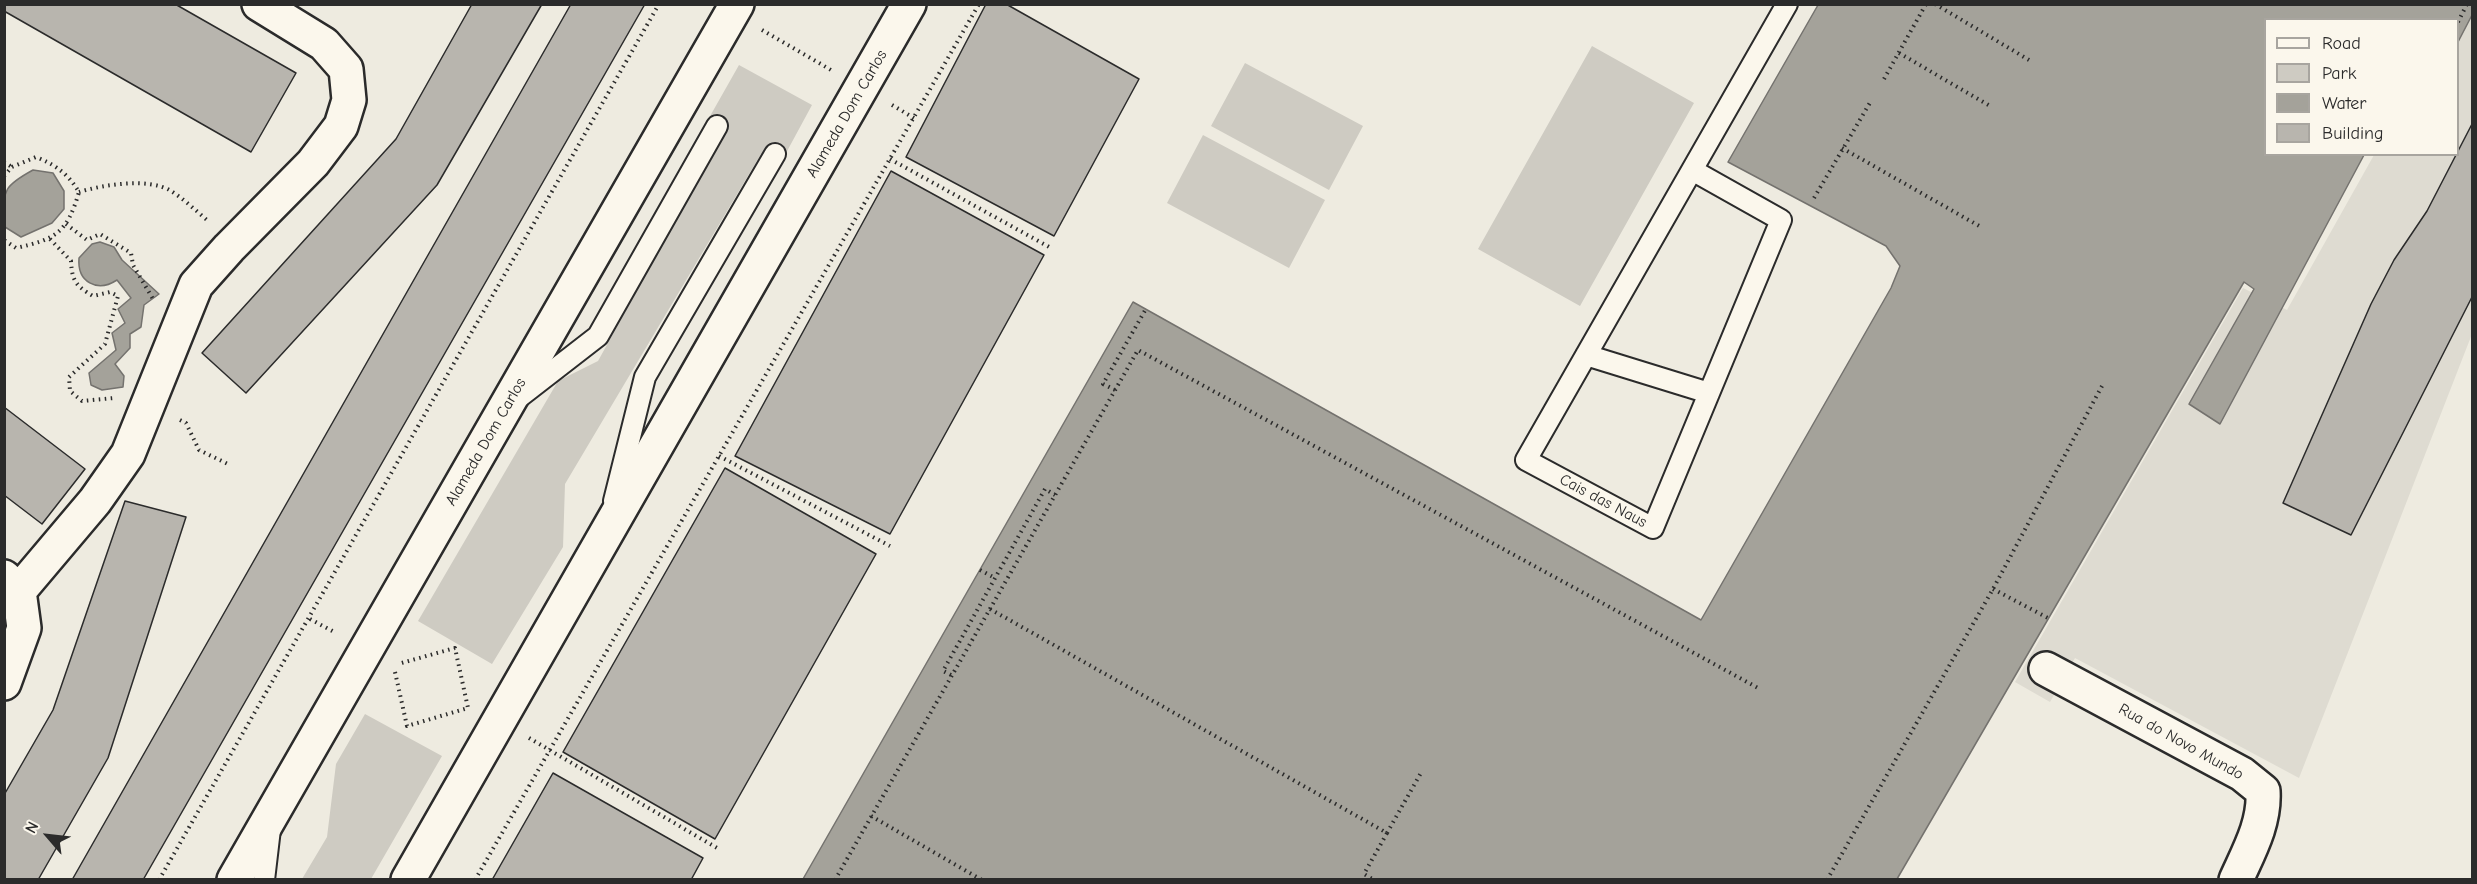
<!DOCTYPE html>
<html>
<head>
<meta charset="utf-8">
<style>
  body { margin:0 }
  #map { position:relative; width:2477px; height:884px; overflow:hidden; background:#eeebe0; font-family:"Comic Neue",sans-serif }
  canvas { display:block }
  .frame { position:absolute; inset:0; border:6px solid #2b2b2b; pointer-events:none }
  .legend { position:absolute; left:2264px; top:18px; width:195px; height:138px; box-sizing:border-box; background:#fbf7ec; border:2px solid #a8a59f; margin:0; padding:8px 10px; list-style:none; font-size:18px; color:#2b2b2b }
  .legend li { display:flex; align-items:center; gap:12px; height:30px }
  .legend b { width:30px; border:2px solid #a8a59f }
  .north { position:absolute; left:18px; top:806px; width:60px; height:60px; -webkit-text-stroke:4px #fbf7ec; paint-order:stroke; rotate:298deg; font-size:16px; font-weight:700; line-height:24px; text-align:center; color:#2b2b2b }
  .north::after { content:''; display:block; margin:auto; width:21px; height:27px; background:#2b2b2b; clip-path:polygon(50% 0,100% 100%,50% 72%,0 100%) }
</style>
</head>
<body>
<div id="map">
<canvas width="2477" height="884"></canvas>
<div class="frame"></div>
<ul class="legend">
<li><b style="height:8px;background:#fbf7ec"></b>Road</li>
<li><b style="height:16px;background:#cecbc2"></b>Park</li>
<li><b style="height:16px;background:#a4a29a"></b>Water</li>
<li><b style="height:16px;background:#b8b5ae"></b>Building</li>
</ul>
<div class="north">N</div>
</div>
<script>
const c = document.querySelector('canvas').getContext('2d');
c.lineJoin = 'round';
function fillPath(path, color) {
  c.fillStyle = color;
  c.fill(path, 'evenodd');
}
function trace(path, color, width, dash) {
  c.strokeStyle = color;
  c.lineWidth = width;
  c.lineCap = dash ? 'butt' : 'round';
  c.setLineDash(dash || []);
  c.stroke(path);
}
function label(font, color, halo, rows, align = 'center') {
  c.font = font + ' "Comic Neue",sans-serif';
  c.lineWidth = 6;
  c.setLineDash([]);
  c.textBaseline = 'middle';
  c.strokeStyle = halo;
  c.fillStyle = color;
  for (const [text, x, y, turn = 0] of rows) {
    c.save();
    c.translate(x, y);
    c.rotate((+turn || 0) * Math.PI / 180);
    c.textAlign = isNaN(turn) ? turn : align;
    if (halo) c.strokeText(text, 0, 0);
    c.fillText(text, 0, 0);
    c.restore();
  }
}
fillPath(new Path2D(`
  M2472,5V334L2299,778L2075,658L2050,702L2015,682L2243,288L2287,310L2374,155L2458,154V20Z`), '#dedbd1');
fillPath(new Path2D(`
  M1592,46L1694,103L1580,306L1478,249Z
  M1245,63L1363,126L1329,190L1211,126Z
  M739,65L812,105L779,166L761,154L565,484L563,547L492,664L418,621L558,381L598,361L723,135L705,125Z
  M1203,135L1325,200L1289,268L1167,203Z
  M365,714L442,756L371,879H302L327,837L336,764Z`), '#cecbc2');
const water = new Path2D(`
  M1818,5H2472V15L2458,42V20H2266V154L2364,155L2220,424L2189,404L2254,289L2244,282L1897,879H803L1133,302L1701,620L1891,288L1900,266L1886,246L1728,162Z
  M33,170L53,173L64,191V209L52,223L21,237L5,227C4,191 0,188 33,170Z
  M100,242L114,247L122,260L159,294L144,305L141,327L130,334V348L115,364L124,376L123,387L102,390L91,385L89,373L116,350L112,333L125,323L118,309L131,298L117,280C97,293 77,282 79,258L92,244Z`);
fillPath(water, '#a4a29a');
trace(water, '#74726e', 1.5);
const building = new Path2D(`
  M4,4H175L296,73L251,152L4,11Z
  M472,4H542L437,185L246,393L202,353L396,139Z
  M571,4H645L143,880H72Z
  M986,4H1006L1139,79L1054,236L906,157Z
  M2472,124V297L2351,535L2283,503L2371,304L2394,260L2427,211Z
  M891,171L1044,255L890,534L735,456Z
  M4,407L85,469L42,524L4,495Z
  M725,468L876,554L715,839L563,752Z
  M125,501L186,517L108,758L38,880H4V795L53,710Z
  M553,773L703,858L691,880H492Z`);
fillPath(building, '#b8b5ae');
trace(building, '#2b2b2b', 1.5);
const service = new Path2D(`
  M1692,170L1781,220L1653,528L1526,460C1613,308 1700,156 1787,4
  M1586,355L1709,393
  M518,398L598,336L717,126
  M614,501L645,377L775,154
  M264,880L270,829`);
const minor = new Path2D(`
  M4,577L19,591L24,628L4,683
  M19,591L95,501L128,454L196,285L229,248L313,163L341,126L349,100L346,69L324,44L259,4
  M2046,669L2242,774L2263,791C2265,823 2249,851 2236,880`);
const tertiary = new Path2D(`
  M234,880L737,4
  M408,880L909,4`);
trace(service, '#2b2b2b', 24);
trace(minor, '#2b2b2b', 38);
trace(tertiary, '#2b2b2b', 38);
trace(new Path2D(`
  M1935,4L2029,60
  M2458,22L2467,4
  M762,30L831,70
  M1899,53L1990,106
  M1884,79L1926,4
  M892,105L914,118
  M1842,148L1981,227
  M890,159L1051,248
  M4,162L12,167
  M4,176L12,167L36,157C56,165 68,174 79,192C67,233 56,239 16,248L4,240
  M79,192C102,185 149,177 171,191C184,199 195,210 207,220
  M1814,198L1871,101
  M66,224L87,240L100,234L131,253L133,265L153,299
  M50,239L71,261C72,281 76,286 93,296L110,292L118,296L105,344L69,377L70,391L82,401L114,398
  M1115,390L1103,384L1147,307
  M180,420L186,423L199,450L230,465
  M719,456L890,546
  M980,570L995,578
  M1993,589L2048,618
  M990,609L1387,833L1364,874L1374,880
  M310,619L336,633
  M395,672L407,726L468,708L455,648L398,664
  M951,675L943,671L1045,489L1055,495
  M529,738L717,848
  M871,816L982,880
  M1387,833L1422,771
  M159,880L659,4
  M475,880L979,4
  M835,880L1138,350L1760,689
  M1827,880L1993,589L2102,386`), '#2b2b2b', 4, [1.5, 4.5]);
trace(service, '#fbf7ec', 20);
trace(minor, '#fbf7ec', 33);
trace(tertiary, '#fbf7ec', 33);
label('16px', '#2b2b2b', '#fbf7ec', [
  ["Alameda Dom Carlos",847,114,-60],
  ["Alameda Dom Carlos",486,442,-60],
  ["Cais das Naus",1603,501,28],
  ["Rua do Novo Mundo",2181,742,29]
]);
</script>
</body>
</html>
